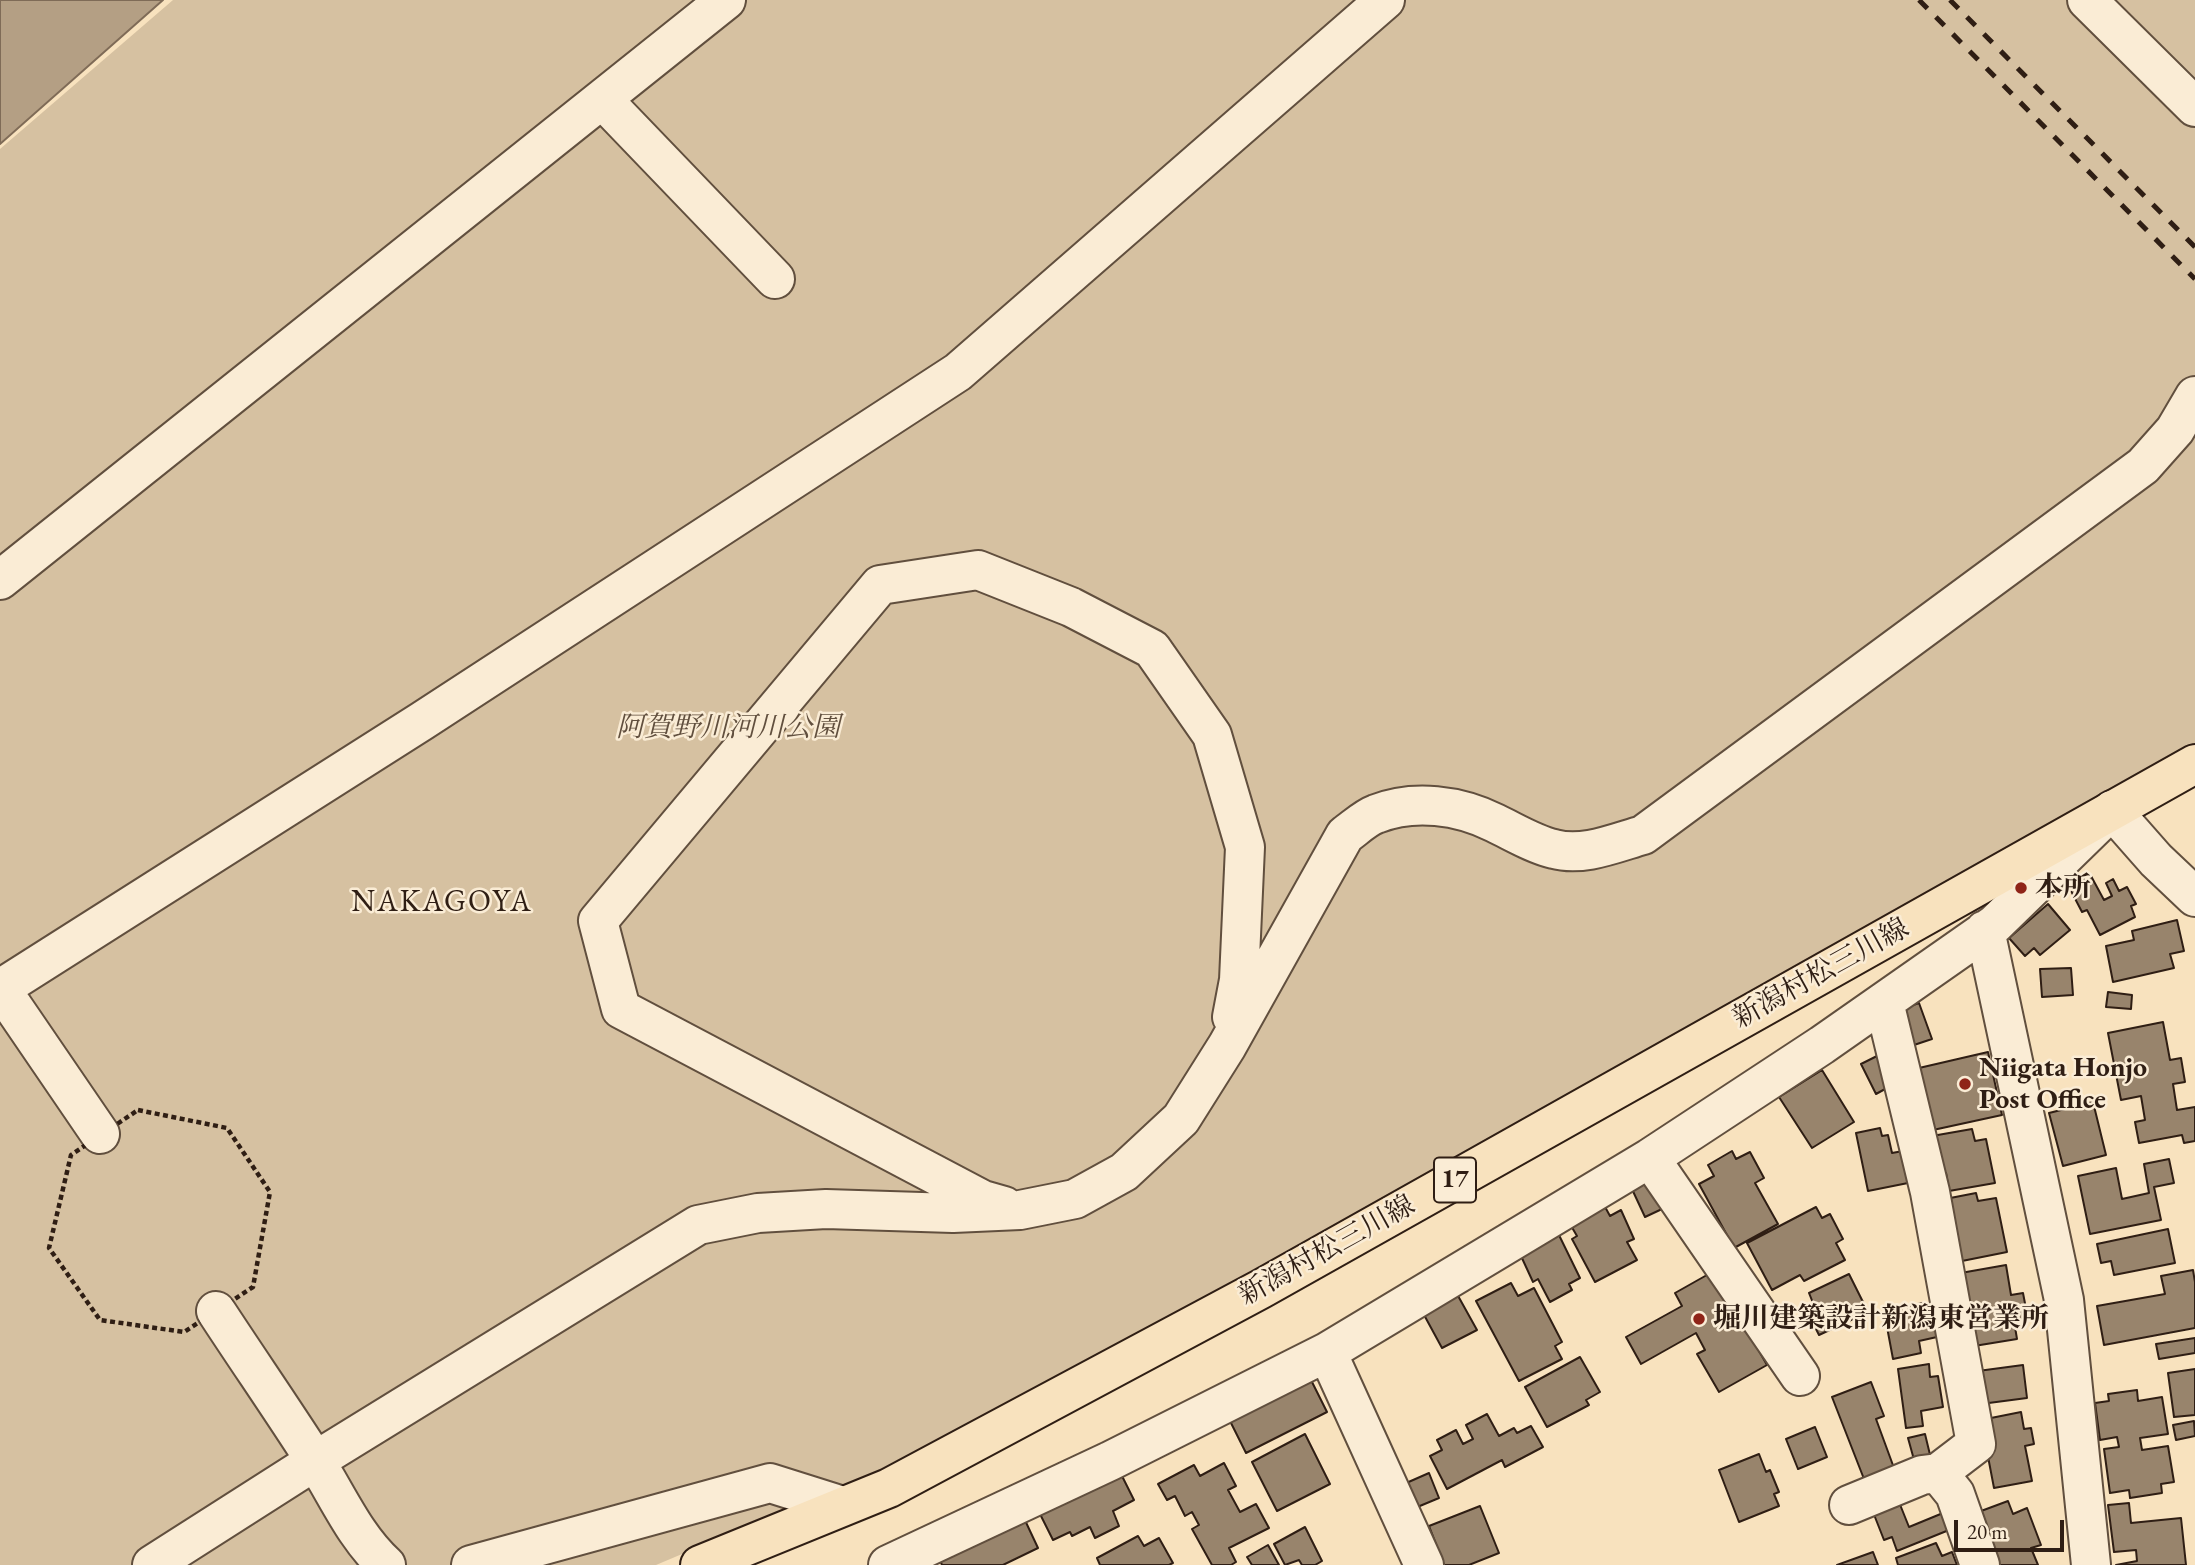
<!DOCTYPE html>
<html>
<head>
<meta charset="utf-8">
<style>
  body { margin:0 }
  #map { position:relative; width:2195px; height:1565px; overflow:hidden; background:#f8e2be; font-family:"EB Garamond",serif }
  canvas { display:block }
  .scale { position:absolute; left:1954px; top:1520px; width:110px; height:32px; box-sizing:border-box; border:4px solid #2f1e14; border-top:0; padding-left:9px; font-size:21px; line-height:24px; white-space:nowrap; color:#2f1e14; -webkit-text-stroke:5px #faecd5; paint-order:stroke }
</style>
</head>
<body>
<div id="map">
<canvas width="2195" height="1565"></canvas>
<div class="scale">20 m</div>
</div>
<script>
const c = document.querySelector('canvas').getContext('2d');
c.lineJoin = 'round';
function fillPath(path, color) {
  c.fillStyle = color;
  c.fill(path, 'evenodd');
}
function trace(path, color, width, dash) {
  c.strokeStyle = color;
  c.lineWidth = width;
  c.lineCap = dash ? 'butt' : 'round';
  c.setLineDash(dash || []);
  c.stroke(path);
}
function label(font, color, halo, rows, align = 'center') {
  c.font = font + ' "EB Garamond","Noto Serif JP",serif';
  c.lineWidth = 5;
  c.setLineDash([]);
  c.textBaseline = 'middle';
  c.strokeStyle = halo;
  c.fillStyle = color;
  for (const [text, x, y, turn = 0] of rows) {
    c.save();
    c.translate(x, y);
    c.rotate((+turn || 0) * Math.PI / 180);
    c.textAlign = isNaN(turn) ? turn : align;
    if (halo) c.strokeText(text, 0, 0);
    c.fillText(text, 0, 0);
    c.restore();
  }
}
fillPath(new Path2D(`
  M173,0H2195V743L1427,1177L1157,1326L867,1476L656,1565H0V149Z`), '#d6c1a1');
const water = new Path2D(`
  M0,0H163L0,144Z`);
fillPath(water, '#b49f84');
trace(water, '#7f6b57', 2);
const building = new Path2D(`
  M2091,876L2104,900L2112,896L2106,883L2113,879L2119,891L2127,887L2136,904L2131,906L2135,917L2100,935L2087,910L2082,912L2069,887Z
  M2048,904L2070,930L2040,955L2034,948L2025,956L2009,938Z
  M2177,920L2184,951L2170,954L2174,968L2113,982L2106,946L2134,940L2132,931Z
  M2071,968L2073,995L2042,997L2040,969Z
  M2108,992L2132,995L2131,1009L2106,1007Z
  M1919,1003L1932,1039L1905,1048L1893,1012Z
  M2163,1022L2170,1060L2181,1058L2185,1082L2173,1084L2177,1110L2195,1107V1141L2184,1143L2182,1135L2139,1143L2135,1122L2145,1120L2141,1096L2121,1100L2108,1033Z
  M1988,1052L2002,1115L1933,1130L1919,1068Z
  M1881,1054L1896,1083L1876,1094L1861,1064Z
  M1822,1070L1854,1122L1812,1148L1779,1097Z
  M2093,1102L2106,1155L2063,1166L2049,1113Z
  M1880,1128L1882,1136L1888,1135L1892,1153L1903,1151L1908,1183L1868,1191L1856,1133Z
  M1972,1129L1975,1141L1986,1139L1995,1183L1949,1191L1946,1173L1934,1175L1932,1136Z
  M1732,1151L1736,1159L1750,1152L1764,1178L1755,1183L1778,1224L1734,1248L1699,1184L1714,1176L1708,1165Z
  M2169,1159L2174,1183L2154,1187L2161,1220L2090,1234L2078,1176L2116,1168L2122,1199L2149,1193L2144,1164Z
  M1647,1179L1662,1209L1645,1217L1631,1187Z
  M1976,1193L1978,1201L1996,1198L2007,1252L1952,1263L1940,1200Z
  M1604,1205L1610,1216L1621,1210L1634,1239L1627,1242L1637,1260L1595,1282L1572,1239L1577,1236L1570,1224Z
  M1816,1207L1822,1218L1830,1214L1843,1239L1836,1243L1845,1260L1804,1281L1800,1275L1772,1290L1747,1243Z
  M2168,1229L2175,1263L2114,1275L2111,1261L2101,1263L2097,1244Z
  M1557,1231L1580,1278L1569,1284L1572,1290L1550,1302L1538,1279L1533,1282L1521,1256Z
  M2006,1265L2011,1295L2023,1293L2028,1319L2014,1321L2017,1339L1968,1347L1955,1274Z
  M2193,1270L2195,1282V1328L2104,1345L2097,1306L2165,1294L2161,1276Z
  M1714,1271L1767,1365L1719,1392L1697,1354L1705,1350L1696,1333L1641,1364L1626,1337L1682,1306L1675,1293Z
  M1849,1274L1868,1312L1819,1335L1805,1307L1813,1303L1809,1293Z
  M1511,1283L1518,1296L1534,1288L1562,1342L1555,1346L1562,1359L1519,1381L1476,1301Z
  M1457,1294L1477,1330L1442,1348L1423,1313Z
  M1923,1303L1925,1314L1933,1312L1937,1337L1919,1341L1921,1353L1893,1359L1884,1311Z
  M2195,1338V1353L2159,1359L2156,1344Z
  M1580,1357L1600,1392L1586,1400L1589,1405L1547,1427L1525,1387Z
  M1929,1364L1930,1377L1938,1376L1943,1407L1921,1411L1923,1426L1906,1428L1898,1369Z
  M2023,1365L2027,1398L1981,1404L1978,1371Z
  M2195,1369V1415L2174,1417L2168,1373Z
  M1309,1376L1327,1412L1246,1453L1230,1421Z
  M1871,1382L1884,1416L1876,1419L1894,1468L1864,1479L1832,1397Z
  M2137,1390L2138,1401L2162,1397L2168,1434L2140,1438L2142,1450L2168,1446L2174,1482L2161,1484L2162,1493L2130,1498L2129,1490L2110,1493L2104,1449L2119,1447L2117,1437L2100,1440L2095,1403L2109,1401L2108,1394Z
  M2021,1412L2024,1429L2031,1428L2034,1444L2025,1446L2032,1481L1994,1488L1981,1420Z
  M1487,1414L1499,1436L1514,1428L1517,1433L1531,1426L1543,1447L1505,1467L1502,1460L1447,1489L1430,1456L1442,1450L1437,1440L1456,1430L1463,1444L1473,1439L1466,1425Z
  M2194,1421L2195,1436L2176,1440L2173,1425Z
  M1815,1427L1827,1457L1798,1469L1786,1439Z
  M1305,1434L1330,1484L1277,1511L1252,1462Z
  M1925,1434L1932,1463L1916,1467L1908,1438Z
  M1759,1454L1766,1472L1770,1470L1779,1492L1774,1494L1779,1506L1739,1522L1719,1470Z
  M1224,1463L1236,1486L1228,1490L1240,1512L1256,1504L1269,1528L1229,1548L1236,1562L1231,1565H1212L1192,1529L1199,1525L1192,1512L1185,1516L1175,1496L1167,1500L1158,1484L1194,1465L1200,1476Z
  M1119,1470L1134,1500L1113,1511L1119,1526L1095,1538L1090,1527L1072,1536L1070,1532L1053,1540L1038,1510Z
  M1429,1473L1439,1498L1415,1508L1404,1484Z
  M2008,1501L2013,1514L2027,1508L2041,1545L2031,1548L2038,1565H1992L1973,1514Z
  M1899,1502L1909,1527L1943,1513L1949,1530L1897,1551L1892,1537L1884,1540L1873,1512Z
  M2129,1503L2131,1523L2181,1518L2186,1565H2116L2137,1561L2136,1550L2114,1552L2108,1505Z
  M1480,1506L1499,1553L1469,1565H1444L1429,1526Z
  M1023,1516L1038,1548L1003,1565H942L938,1556Z
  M1305,1527L1322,1561L1315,1565H1302L1299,1560L1285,1565L1274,1544Z
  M1138,1536L1144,1546L1159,1538L1173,1563L1169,1565H1100L1097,1558Z
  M1936,1543L1942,1556L1952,1552L1957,1565H1898L1896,1558Z
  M1268,1545L1279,1565H1252L1247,1557Z
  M1873,1552L1878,1565H1837Z`);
fillPath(building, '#98846c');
trace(building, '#2f1e14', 2);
const minor = new Path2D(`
  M2087,0L2195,107
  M602,99L775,279
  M0,580L726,0
  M1985,930L2064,1300L2091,1565
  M0,989L422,721L958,372L1385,0
  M1,989L100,1134
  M1884,1002L1930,1192L1976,1444L1938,1473
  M1650,1158L1800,1376
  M1004,1206L983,1200L621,1009L598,921L880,585L978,570L1071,607L1152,649L1212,735L1245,847L1239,980L1232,1017
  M216,1311C248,1360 282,1409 314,1459C337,1494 354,1536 386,1565
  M1327,1352L1424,1565
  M1849,1505L1922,1475L1938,1473L1955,1494L1980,1565
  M152,1565L315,1461L698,1225L758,1213L826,1209L953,1213L1020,1210L1075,1199L1124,1172L1181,1119L1227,1046L1345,835C1355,828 1365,818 1376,814C1414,799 1459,805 1495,823C1514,832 1533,844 1554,849C1583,857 1615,843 1643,835L2143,466L2175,430L2195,396
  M471,1565L770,1483L843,1506
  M888,1565L1110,1461L1327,1352L1650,1158L1822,1045L1995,924L2112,810L2156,860L2195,897`);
const major = new Path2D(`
  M700,1565L889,1488L1261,1289L2195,764`);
trace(minor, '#614f3e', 42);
trace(major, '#2f1e14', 42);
trace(new Path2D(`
  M138,1110L227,1128L270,1192L253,1287L184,1332L100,1320L49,1248L71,1155Z`), '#2f1e14', 4.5, [5, 3.5]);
trace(minor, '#faecd5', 38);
trace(major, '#f8e2be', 38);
trace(new Path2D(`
  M1919,0L2195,279
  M1950,0L2195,247`), '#2f1e14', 5, [12, 12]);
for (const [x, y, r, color] of [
  [2021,888,7,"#8f2418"],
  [1965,1084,7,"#8f2418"],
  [1699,1319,7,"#8f2418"]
]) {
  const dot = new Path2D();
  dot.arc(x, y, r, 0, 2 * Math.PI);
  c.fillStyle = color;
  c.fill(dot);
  trace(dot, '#faecd5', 2.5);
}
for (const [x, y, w] of [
  [1455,1180,42]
]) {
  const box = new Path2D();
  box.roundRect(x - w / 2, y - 22.5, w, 45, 5);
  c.fillStyle = '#faecd5';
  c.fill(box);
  trace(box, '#2f1e14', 2);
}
label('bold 26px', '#2f1e14', null, [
  ["17",1455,1180]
]);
label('italic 28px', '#614f3e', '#faecd5', [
  ["阿賀野川河川公園",728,728]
]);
label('bold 28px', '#2f1e14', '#faecd5', [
  ["本所",2035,888],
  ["Niigata Honjo",1979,1068],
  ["Post Office",1979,1100],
  ["堀川建築設計新潟東営業所",1713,1319]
], 'left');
label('28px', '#2f1e14', '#faecd5', [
  ["新潟村松三川線",1821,974,-29],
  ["新潟村松三川線",1327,1251,-29]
]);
c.letterSpacing = '2px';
label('30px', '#2f1e14', '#faecd5', [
  ["NAKAGOYA",442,903]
]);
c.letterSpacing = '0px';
</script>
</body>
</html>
